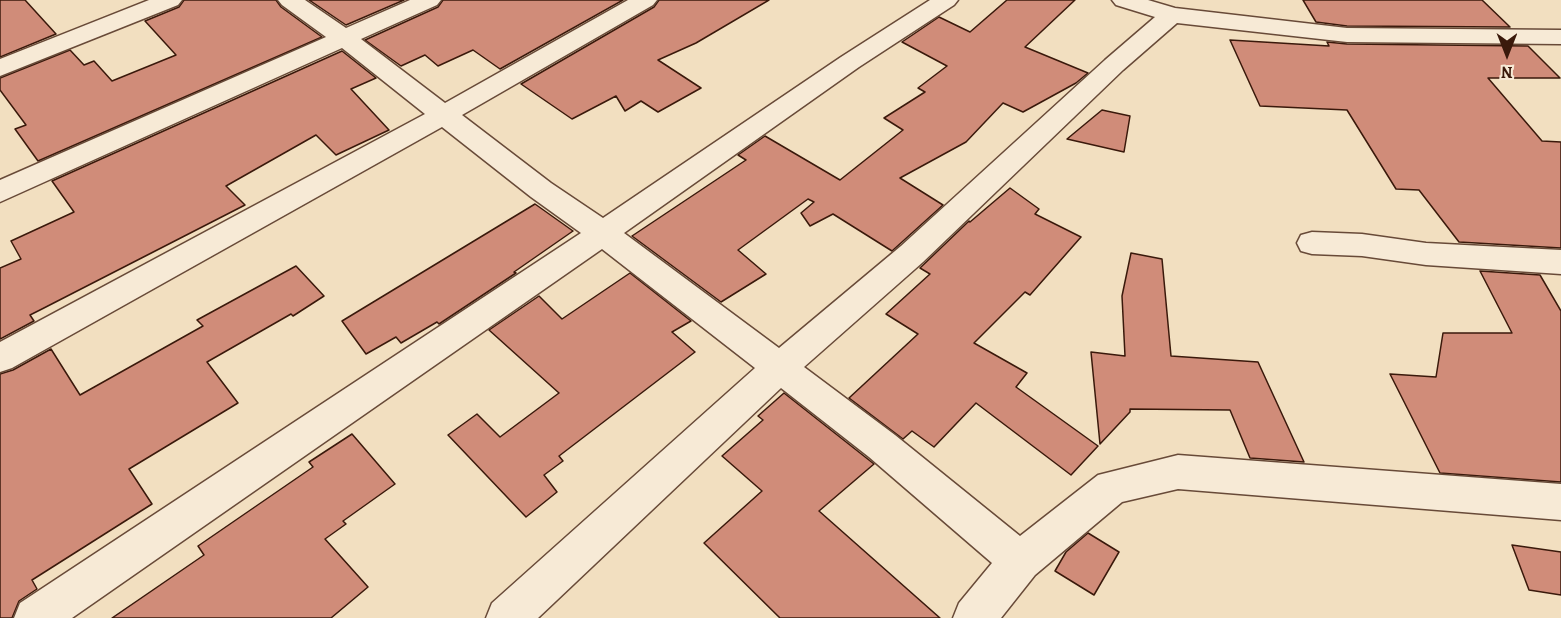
<!DOCTYPE html>
<html>
<head>
<meta charset="utf-8">
<style>
  body { margin:0 }
  #map { position:relative; width:1561px; height:618px; overflow:hidden; background:#f2dfc0; font-family:Alegreya,serif }
  canvas { display:block }
  .north { position:absolute; left:1477px; top:24px; width:60px; height:60px; -webkit-text-stroke:4px #f7ead6; paint-order:stroke; rotate:180deg; font-size:16px; font-weight:700; line-height:24px; text-align:center; color:#3a190b }
  .north::after { content:''; display:block; margin:auto; width:21px; height:27px; background:#3a190b; clip-path:polygon(50% 0,100% 100%,50% 72%,0 100%) }
</style>
</head>
<body>
<div id="map">
<canvas width="1561" height="618"></canvas>
<div class="north">N</div>
</div>
<script>
const c = document.querySelector('canvas').getContext('2d');
c.lineJoin = 'round';
function fillPath(path, color) {
  c.fillStyle = color;
  c.fill(path, 'evenodd');
}
function trace(path, color, width, dash) {
  c.strokeStyle = color;
  c.lineWidth = width;
  c.lineCap = dash ? 'butt' : 'round';
  c.setLineDash(dash || []);
  c.stroke(path);
}
const building = new Path2D(`
  M0,0H25L56,34L0,57Z
  M184,0H276L281,7L322,37L38,161L15,129L26,125L0,90V78L70,50L84,65L94,61L112,81L176,55L145,21L179,7Z
  M309,0H404L346,25Z
  M443,0H623L500,69L473,50L438,66L425,55L401,66L365,40L438,7Z
  M659,0H769L696,43L658,60L701,88L658,112L641,101L625,111L616,96L572,119L521,84L654,7Z
  M1007,0H1075L1025,47L1088,73L1076,83L1023,112L1003,103L966,142L900,178L943,205L892,251L833,214L810,226L801,213L814,202L808,199L738,250L766,274L721,302L632,236L746,160L738,155L765,136L840,180L903,130L884,118L925,92L918,88L947,66L902,42L939,17L970,32Z
  M1303,0H1482L1510,27L1347,26L1316,22Z
  M1230,40L1329,46L1327,42L1347,44L1528,46L1560,78H1488L1542,141L1561,142V248L1459,242L1419,190L1396,189L1347,110L1260,106Z
  M342,51L376,78L351,89L389,130L336,155L316,135L226,186L245,205L40,310L30,315L34,321L0,339V268L21,259L11,241L74,212L52,181Z
  M1102,110L1130,116L1124,152L1067,139Z
  M1010,188L1039,209L1035,214L1081,237L1030,295L1025,292L974,343L1027,373L1016,387L1098,446L1071,475L976,403L934,447L912,431L903,439L849,398L918,334L886,314L930,274L920,268L969,221L970,222Z
  M535,204L573,231L514,272L516,273L439,324L437,322L401,343L396,337L366,354L342,321Z
  M1131,253L1162,259L1171,356L1258,362L1304,462L1250,458L1230,410L1130,409V412L1100,444L1091,352L1125,356L1122,296Z
  M296,266L324,296L293,316L291,314L207,362L238,403L129,469L152,504L32,580L37,589L19,601L12,618H0V374L13,370L51,349L80,395L203,326L197,320Z
  M1480,271L1540,275L1561,311V482L1440,473L1390,374L1436,377L1443,333H1512Z
  M630,273L691,321L672,332L695,352L559,456L563,461L544,475L557,492L526,517L448,435L477,414L500,437L559,393L489,330L539,296L562,319Z
  M784,393L874,464L819,511L940,618H780L704,543L762,491L722,456L763,420L758,416Z
  M352,434L395,484L343,521L346,524L325,539L368,587L331,618H112L204,555L198,546L313,467L309,462Z
  M1088,533L1119,552L1094,595L1055,571L1066,552Z
  M1512,545L1561,552V595L1529,590Z`);
fillPath(building, '#d08c79');
trace(building, '#3a190b', 1.5);
const minor = new Path2D(`
  M149,0H182L178,5L0,76V59Z
  M278,0H305L346,28L410,0H441L437,5L361,39L445,103L628,0H657L653,5L462,115L551,183L603,218L841,57L930,0H958L954,5L859,67L624,233L779,348L901,246L1105,60L1155,17L1116,5L1112,0H1148L1175,8L1347,28L1561,30V44L1347,42L1177,23L1123,70L923,262L804,367L895,435L1020,536L1098,475L1178,455L1561,484V520L1178,489L1122,502L1035,575L1001,618H953L959,603L992,563L869,457L781,388L538,618H486L492,603L755,368L602,249L72,618H14L20,603L581,233L531,197L442,127L12,368L0,372V342L425,114L342,48L0,202V180L326,37L282,5Z
  M1312,232L1362,234L1426,243L1561,250V274L1426,265L1362,256L1312,254L1301,251L1297,243L1301,235Z`);
trace(minor, '#684a38', 3);
fillPath(minor, '#f7ead6');
</script>
</body>
</html>
